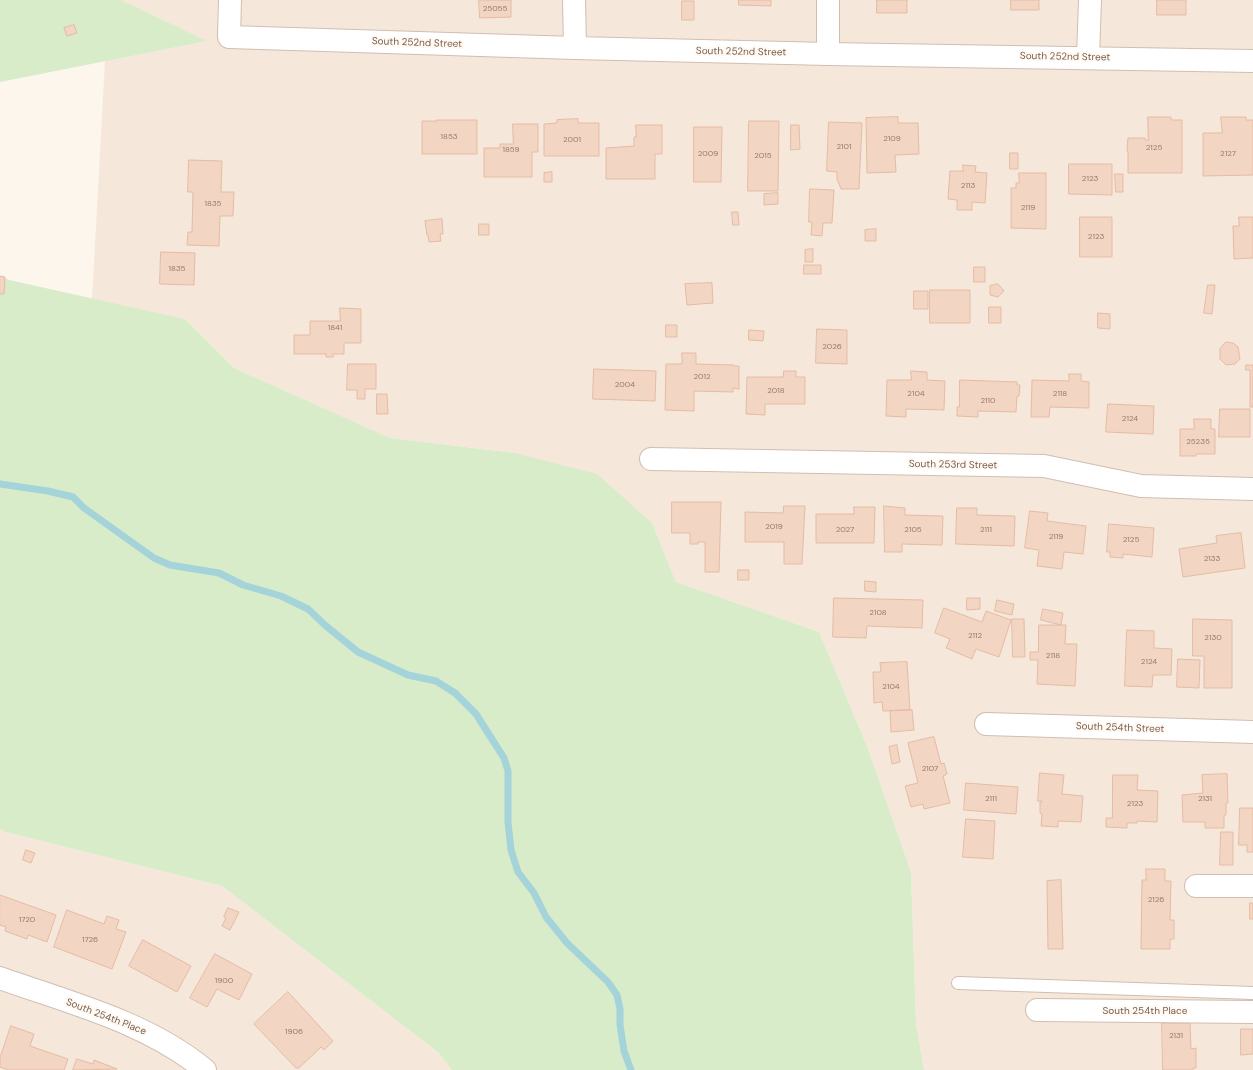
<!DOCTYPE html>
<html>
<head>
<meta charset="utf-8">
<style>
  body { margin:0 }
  canvas { display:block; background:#fdf6ec }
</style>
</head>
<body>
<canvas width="1253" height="1070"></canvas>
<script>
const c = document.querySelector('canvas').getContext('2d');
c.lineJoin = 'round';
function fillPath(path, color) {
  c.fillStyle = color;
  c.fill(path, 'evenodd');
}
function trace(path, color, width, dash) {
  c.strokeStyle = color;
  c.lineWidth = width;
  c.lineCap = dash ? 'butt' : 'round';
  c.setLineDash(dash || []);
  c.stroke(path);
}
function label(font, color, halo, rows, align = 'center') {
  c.font = font + ' "DM Sans",sans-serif';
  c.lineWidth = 4;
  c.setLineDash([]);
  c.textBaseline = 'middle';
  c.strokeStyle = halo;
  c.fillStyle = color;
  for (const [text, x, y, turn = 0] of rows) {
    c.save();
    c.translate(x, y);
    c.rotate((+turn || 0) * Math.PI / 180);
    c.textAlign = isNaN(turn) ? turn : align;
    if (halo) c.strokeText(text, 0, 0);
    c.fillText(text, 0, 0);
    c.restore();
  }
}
fillPath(new Path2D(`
  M121,0H1253V1070H924L916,1023L911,872L867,746L819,632L676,582L652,523L515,453L390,438L234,368L185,319L92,299L105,61L206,41Z
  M0,829L6,832L222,886L439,1053L452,1070H0Z`), '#f5e8da');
fillPath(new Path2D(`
  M0,0H121L207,41L0,82Z
  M0,276L9,280L185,319L234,368L390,438L515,453L597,474L652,523L676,582L819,632L867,746L911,872L916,1023L924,1070H452L439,1053L222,886L6,832L0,829Z`), '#d8ecc9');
trace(new Path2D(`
  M0,484L48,491L73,497L84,508L154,558L170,565L219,573L243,585L281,596L308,609L326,626L358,652L408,675L436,681L455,693L476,714L504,758L508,771V822L511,850L518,872L534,893L546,917L567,943L608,982L617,995L620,1009V1025L624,1051L631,1070`), '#a5d3da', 7);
const building = new Path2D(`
  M479,0H511V17L480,18Z
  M739,0H771V6L739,5Z
  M877,0H907V13H877Z
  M1011,0H1039V10H1011Z
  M1157,0H1186V15H1157Z
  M682,1H694V20H682Z
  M74,25L77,33L67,36L64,28Z
  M898,117V123H918L919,154L895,155L896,172L867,173L866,118Z
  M1148,117H1171V120H1182V173H1128V151H1127L1128,138H1145V140H1148Z
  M1221,117H1246V120H1253V175L1203,176V133H1222Z
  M578,119V123H599V156H544V124L557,123V120Z
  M437,120H477V154H422V121H437Z
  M749,121H779L778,191H748Z
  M829,122L862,123L859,189H841L837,179V172L827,171Z
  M513,124H538V152H532V177H484V148H500V144H513Z
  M636,125H662V154H655V179H606V148L634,146V137H636Z
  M791,125H799L800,149L791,150Z
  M694,127H722L721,182H694Z
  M1010,153H1018V169H1010Z
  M189,160L222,161L221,192H234L233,216H220L219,246L187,245L188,232H192L193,192H188Z
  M1069,164H1112V195L1069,194Z
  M963,165L976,166L975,172L987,173L985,203L972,202V210H957V200L948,199L950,171H963Z
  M552,172V182H544V173Z
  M1019,173H1046V229L1011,228V188H1016V183H1019Z
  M1115,174H1123V192H1116Z
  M810,189L834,190L832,223H823L822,236L811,235L812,222H809Z
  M778,193V204L764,205V194Z
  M732,212H738L739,225H733Z
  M1080,217H1112V257H1080Z
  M1239,217H1253V258L1234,259L1233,226H1239Z
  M442,219L443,234H440L441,241L429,242L428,235H427L425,221Z
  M479,224H489V235H479Z
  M876,229V241H865V230Z
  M813,249V262H805V250Z
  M161,252L195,253L194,285L160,284Z
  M804,265H821V274H804Z
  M974,267H985V282H974Z
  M0,276L5,277L4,294H0Z
  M712,283L713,303L687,305L685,284Z
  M998,284L1004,291L998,297L990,295V286Z
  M1208,285H1215L1212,314L1204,313Z
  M930,290H970V323H930Z
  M914,291H928V309H914Z
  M989,307H1001V323H989Z
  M340,308L361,309V343H344V354H333V357H326V354H294V335H310V321H340Z
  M1098,313L1110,314V329L1098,328Z
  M666,325H677V337H666Z
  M817,329L847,330V364L816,363Z
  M749,330L764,331L763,341L749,340Z
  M1226,342L1233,343L1238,347L1240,359L1235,364L1226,365L1220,359V349Z
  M682,353H696V364L734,365V366H739V389L733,388V392L694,391V411L665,410L666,364H680L682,363Z
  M348,364H376V389H365V399H357V390H347Z
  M1246,365H1253V407H1250V370H1246Z
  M594,369L656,371L655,401L593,399Z
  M784,371H796V377H805V404H765V415L746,414L747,377H783Z
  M911,371L927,372V380L945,381L944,410L906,409V417L886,416L887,380H911Z
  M1069,374H1081V381L1089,382V408L1050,407L1049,417H1031L1032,380L1069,381Z
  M960,380L1017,382V385H1020L1019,396H1017L1016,412L978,411V417L957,416V407H959Z
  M377,394H387L388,414H377Z
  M1108,404L1154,406L1153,434L1106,432Z
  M1220,409H1250V437H1219Z
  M1194,419H1211V429H1215V454H1196V456H1180V429H1194Z
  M672,502H721L719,572H705V542H698V544H690V533H672Z
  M784,506H805L802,564H784V542H745V512L783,513Z
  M884,506L905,508V515L943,516L942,545L902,544V552H885Z
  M854,507H875L874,543H816V514H854Z
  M957,508H977V515L1015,516L1014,546L956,544Z
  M1030,511L1048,513L1047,521L1086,526L1083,554L1064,552L1062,569L1037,566L1039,550L1025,548Z
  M1109,524L1154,528L1152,557L1123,554V558L1110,557V552H1107Z
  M1241,533L1245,568L1183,577L1179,549L1217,543L1216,536Z
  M738,570H749V580H738Z
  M865,581L876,582V592L865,591Z
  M834,598L923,600L922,628L867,626L866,638L833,637Z
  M967,598H980V609L967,610Z
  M997,600L1014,604L1012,615L995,611Z
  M944,608L982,622L986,611L1011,620L999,657L976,649L972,659L946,648L950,639L935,633Z
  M1043,609L1063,613L1061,625L1041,620Z
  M1012,619H1024L1025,657H1013Z
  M1193,619L1232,620V688H1204V656H1193Z
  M1039,625H1066L1065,644H1077L1075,686L1037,684L1038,660H1030V652H1038Z
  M1127,630L1154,631V648L1172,649L1171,675H1153L1152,687L1125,686Z
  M1178,659L1200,660L1199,688L1177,687Z
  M907,662L910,710L883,711L882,702L874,703L873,672H881L880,663Z
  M912,710L914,730L891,732L890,711Z
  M934,737L941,764L944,763L947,774L943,776L950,803L924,809L923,804L911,807L905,786L918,783L908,743Z
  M897,745L900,762L892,764L889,747Z
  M1040,773L1064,775L1062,794L1083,796L1081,822L1058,821V827L1041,826L1042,814L1040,813V802H1042V801H1038Z
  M1227,774L1228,803H1226V815H1224V828H1205V822H1183L1182,795L1203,793L1202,775Z
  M1113,775H1138L1137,790L1158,791L1157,822L1137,821V823H1127V828L1106,827V818H1112Z
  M966,783L1018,787L1016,814L964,810Z
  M1240,808H1253V852H1247V845H1239Z
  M966,819L995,821L993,859L963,857Z
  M1221,832H1233V865H1220Z
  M26,850L35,853L31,863L23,860Z
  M1146,869H1165V881H1171L1170,920H1174V939H1170V949H1141L1142,880H1146Z
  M1061,880L1063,949H1048L1047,881Z
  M0,895L56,915L47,942L28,935L27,939L5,931L6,927L0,925Z
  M1250,903H1253V919H1250Z
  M228,908L239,912L230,930L222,926L226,918L224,917Z
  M67,910L104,924L107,916L119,920L116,929L126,932L112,969L54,947Z
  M143,940L191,966L177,992L129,966Z
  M215,954L252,974L239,1000L217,989L207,1007L190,998Z
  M288,992L333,1041L324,1050L321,1047L299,1068H296L254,1024Z
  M1162,1023H1190L1191,1049L1196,1048V1068H1193V1070H1163Z
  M11,1026L34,1034L30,1046L68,1059L64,1070H9L0,1067V1058Z
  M1241,1029H1253V1054L1241,1055Z
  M77,1059L93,1064L94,1060L117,1069L73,1070Z`);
fillPath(building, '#f3d5c3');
trace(building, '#e6bba3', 1);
const lane = new Path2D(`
  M958,983L1253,993`);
const street = new Path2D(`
  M230,0L229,37L575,48L828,54L1253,61
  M574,0L575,48
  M828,0V54
  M1088,57L1090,0
  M651,459L1044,466L1141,486L1253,489
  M986,724L1253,732
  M1196,886H1253
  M0,978C70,1003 147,1022 205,1070
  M1037,1010L1253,1012`);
trace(lane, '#d1beb0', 14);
trace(street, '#d1beb0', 24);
trace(lane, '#fff', 12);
trace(street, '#fff', 22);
label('8px', '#987a6a', null, [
  ["25055",495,9],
  ["1853",449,137],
  ["2109",892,139],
  ["2001",572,140],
  ["2101",844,147],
  ["2125",1154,148],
  ["1859",511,150],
  ["2009",708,154],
  ["2127",1228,154],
  ["2015",763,156],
  ["2123",1090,179],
  ["2113",968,186],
  ["1835",213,204],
  ["2119",1028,208],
  ["2123",1096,237],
  ["1835",177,269],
  ["1841",335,328],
  ["2026",832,347],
  ["2012",702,377],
  ["2004",625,385],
  ["2018",776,391],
  ["2104",916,394],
  ["2118",1060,394],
  ["2110",988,401],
  ["2124",1130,419],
  ["25235",1198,442],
  ["2019",774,527],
  ["2027",845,530],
  ["2105",913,530],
  ["2111",986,530],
  ["2119",1056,537],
  ["2125",1131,540],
  ["2133",1212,559],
  ["2108",878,613],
  ["2112",975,636],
  ["2130",1213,638],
  ["2118",1053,656],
  ["2124",1149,662],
  ["2104",891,687],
  ["2107",930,769],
  ["2111",991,799],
  ["2131",1205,799],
  ["2123",1135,804],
  ["2126",1156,900],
  ["1720",27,920],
  ["1726",90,940],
  ["1900",224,981],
  ["1906",294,1032],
  ["2131",1176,1036]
]);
label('10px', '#7a5c4d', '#fffaf3', [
  ["South 252nd Street",417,43,2],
  ["South 252nd Street",741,52,1],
  ["South 252nd Street",1065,57,1],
  ["South 253rd Street",953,465,1],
  ["South 254th Street",1120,728,2],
  ["South 254th Place",1145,1011],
  ["South 254th Place",106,1017,21]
]);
</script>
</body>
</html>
